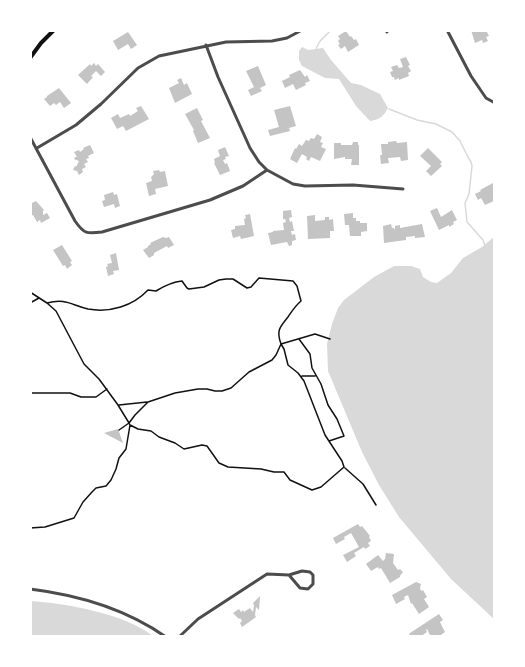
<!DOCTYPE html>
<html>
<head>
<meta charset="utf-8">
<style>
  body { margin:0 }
  #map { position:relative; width:525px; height:667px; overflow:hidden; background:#fff; font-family:"Fira Sans",sans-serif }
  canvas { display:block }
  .frame { position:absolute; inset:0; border:32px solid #fff; pointer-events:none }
</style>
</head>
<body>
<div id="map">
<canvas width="525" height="667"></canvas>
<div class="frame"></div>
</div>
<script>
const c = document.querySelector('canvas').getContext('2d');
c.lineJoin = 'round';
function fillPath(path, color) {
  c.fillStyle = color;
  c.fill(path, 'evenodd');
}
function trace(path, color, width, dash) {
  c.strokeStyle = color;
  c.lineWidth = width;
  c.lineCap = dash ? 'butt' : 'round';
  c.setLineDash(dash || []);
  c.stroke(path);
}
fillPath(new Path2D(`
  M302,47L308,50L323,48L331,60L351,83L361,85L380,94L388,108C383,117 379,120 370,121L356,106L339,79L325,78L302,66L299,60V51Z
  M495,236V620L451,579L399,517L379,485L362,452L328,371L327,344L332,324L338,308L344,300L374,277L394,266H411L420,269L423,277L431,282L437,283L451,273L463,258L482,247Z
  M30,601C65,603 127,614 154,637H30Z`), '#d9d9d9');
trace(new Path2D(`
  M316,51C317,41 325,37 331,30
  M389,109L417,120L436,124L452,132L460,141L468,157L471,162L472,166L469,194L465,203L467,222L483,240L485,246`), '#d9d9d9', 1.5);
fillPath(new Path2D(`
  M471,30H486L489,36L486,37L488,41L483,43L482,40L475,43Z
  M346,31L350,37L351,36L354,40L356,39L359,45L348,52L345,46L341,49L338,45L340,44L338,41L340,39L338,36Z
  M128,32L137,45L131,49L128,44L118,50L113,41Z
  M406,57L410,65L408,66L411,71L408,73L409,76L399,80V78L395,80L394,77H392L390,72L393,71L391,67L397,65L399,68L403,67L400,59Z
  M94,63L96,66L98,64L105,72L101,76L96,71L91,76L93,77L87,84L78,75L90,64L91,66Z
  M258,66L266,85L260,88L262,91L251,96L248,90L254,87L246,71Z
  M300,70L305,77L307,75L310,81L305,83L306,85L296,90L293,84L285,88L282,81L290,77L289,75Z
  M181,78L184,85L187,83L192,94L175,103L169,88L179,83L177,80Z
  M59,88L71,103L64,108L60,102L56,105L54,103L50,106L44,99L47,97V96Z
  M141,106L149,119L126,131L123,126L117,129L111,118L118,114L120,118L129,114L130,116L138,111L136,108Z
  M290,106L296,126L289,128L290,131L270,136L268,130L279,127L274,110Z
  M197,108L203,120L201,121L210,138L198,143L193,131L194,130L185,114Z
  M317,134L322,137L320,142L323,143L321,147L326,149L320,161L311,157L309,161L306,159L307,157L302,154L297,163L290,159L295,148L296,149L299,144L302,146L306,140L309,141L311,138L314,139Z
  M396,141L397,143L407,142L408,160L401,161L400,157L388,158L389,163L381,164L380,155H382L381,144H388V142Z
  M353,142H358V145H359V165H351L352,159H345V157L334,159V143H341V145H352Z
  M90,145L94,153L88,156L89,158L86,159L88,162L84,164L86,167L82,169L83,172L79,175L77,171L73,170L75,166L76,167L79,161L74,159L75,157H77L74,152L79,150L80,152L84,149L83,148Z
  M225,147L229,156L225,157L226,159L223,160L225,164L227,163L230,171L220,175L214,163H215L214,159L220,156L218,150Z
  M428,148L442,162L440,164L442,166L431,176L426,171L431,166L420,156Z
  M159,170L160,172L165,171L168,186L155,189L156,194L149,196L146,183L152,181L151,177L154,174L153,171Z
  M495,182L494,201L485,205L481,198L478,200L475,194L481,191L480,190Z
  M113,192L114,195L117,194L120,206L115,208L114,204L104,207L102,201L105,200L104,195Z
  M36,201L44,210L43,211V215L47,213L50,218L41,223L40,220L37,222L33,215L31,216L30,213V204Z
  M437,208L441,217L452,210L457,220L453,222L454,224L449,227V225L439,230L430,211Z
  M291,210L292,217L289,218L290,222L292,221L294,231H291L292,235L295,234L296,240L292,241V245L289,246L287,242L271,245L268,233L273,232V231L284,230L283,223L286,222L285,219H283V211Z
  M353,213V218H356V221H360V223H367V231L361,232V236H350L349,225H345L344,214Z
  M250,214L254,236L241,239L240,236L233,238L231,230L235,229V226L245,225L244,219L246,218L245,215Z
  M315,215V221L325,220V217H329V220L333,219L334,231H330V238L308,239L307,216Z
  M391,224L392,228H394V229H395V226L400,225V228L422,224L425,237L415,238V236L406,237V240L384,243L383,226Z
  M163,237L166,238L169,237L174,245L168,248L167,246L154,253V255L149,258L143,250L148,247V246L151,244L150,243Z
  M62,245L72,261L70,262L72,265L67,269L65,265L63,266L53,250Z
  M116,253L119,270L113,271L114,274L108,276L106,267L108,266L107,264L112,263L110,255Z
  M118,429L123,443L104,433Z
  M358,524L360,527L362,526L370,536L369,537L371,541L368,543L370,546L365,549L364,547L354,553L356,556L347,562L343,555L359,547L351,533L344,537L345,539L336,544L333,538Z
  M386,553L394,554L393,563L398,570L400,569L403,572L400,576V577L390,583L381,568L379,569L378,567L371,571L366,564L378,555L383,561L385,559Z
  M416,582L421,584L420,588L421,591L423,590L427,597L424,599L429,607L419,614L412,603L411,604L408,595L404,597L405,599L396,604L392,595Z
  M260,596L259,610L256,607L255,615L256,617L242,627L240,623L242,621L240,618L239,619L233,613L239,609L241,612L243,610L244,612L250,608L253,612L254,605L253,603Z
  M439,614L443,620L440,622L445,632L438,637H431L427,629L426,630L427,632L420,637H411L409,634L410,633Z`), '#c4c4c4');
trace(new Path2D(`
  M30,292L47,303L56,311L84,364L99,379L118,405L129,423L119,430
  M30,303L39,298
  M47,303C66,298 71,305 88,309C110,313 133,306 148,290L156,291C164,286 172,282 182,281L187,288L189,289L204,287L219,280L226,279H233L247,288L251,287L259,278L293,281L297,286L301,301C295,306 292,311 288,317C280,327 276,330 281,344L315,334L330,339
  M299,339L310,354L312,368L321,384L328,405L337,419L344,436L329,441
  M302,376H315
  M30,393H70L81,397H96L107,389
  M119,405L147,402
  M345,468L363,484L376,505
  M30,528L45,527L74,518L83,502L92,492L96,488L106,486L111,480L116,469L119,458L126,449L130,425L129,423L135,415L148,402L175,393L198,389H207L215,391H222L231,388L249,372L272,360L276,355L281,344L284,349L288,365L298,373L304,381L325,435L342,461L344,467L321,487L312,490L290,480L284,472H274L261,469L228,467L219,463L207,446L202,445L184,449L175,443L159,437L151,431L138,429L130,425`), '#111', 1.5);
trace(new Path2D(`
  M386,30L387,32
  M447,30L471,76L486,98L495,103
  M206,45L218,77L250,148L259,162L267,170L293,184L305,186L353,185L403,189
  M30,137L75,221C84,234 87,234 102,232L210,200L243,186L267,170
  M37,148L76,125L101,104L138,68L159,56L226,42L272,41L287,38L302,30
  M179,637L198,619L267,574L289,575L302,571L310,572L313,575V584L308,589L300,588L289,575`), '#4c4c4c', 3);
trace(new Path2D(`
  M30,589C79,595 126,609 166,637`), '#4c4c4c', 3);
trace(new Path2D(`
  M30,58L41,43L54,30`), '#111', 4);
</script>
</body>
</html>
